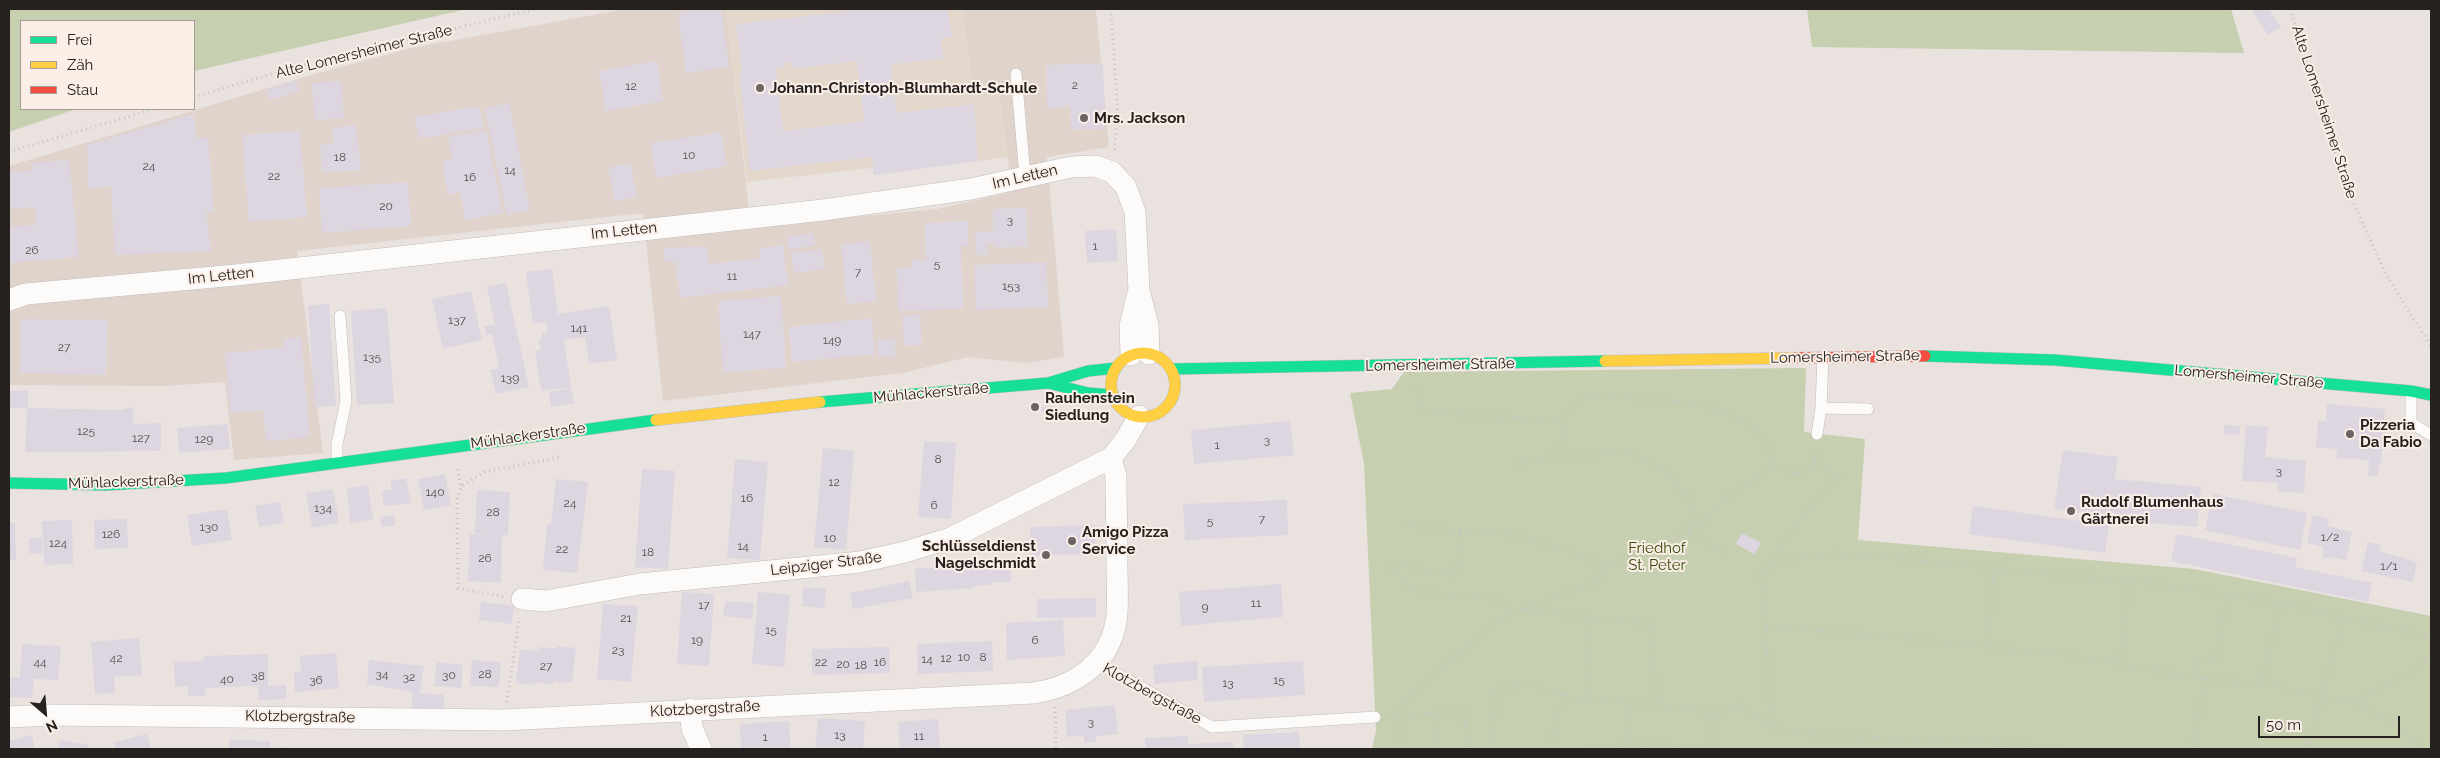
<!DOCTYPE html>
<html>
<head>
<meta charset="utf-8">
<style>
  body { margin:0 }
  #map { position:relative; width:2440px; height:758px; overflow:hidden; background:#e9e2de; font-family:Raleway,sans-serif }
  canvas { display:block }
  .frame { position:absolute; inset:0; border:10px solid #25211f; pointer-events:none }
  .legend { position:absolute; left:20px; top:20px; width:175px; height:90px; box-sizing:border-box; background:#faeee7; border:1px solid #a59c97; margin:0; padding:6px 9px; list-style:none; font-size:15px; color:#25211f }
  .legend li { display:flex; align-items:center; gap:10px; height:25px }
  .legend b { width:25px; border:1px solid #a59c97 }
  .north { position:absolute; left:20px; top:688px; width:50px; height:50px; -webkit-text-stroke:4px #faeee7; paint-order:stroke; rotate:153deg; font-size:14px; font-weight:700; line-height:20px; text-align:center; color:#25211f }
  .north::after { content:''; display:block; margin:auto; width:18px; height:22px; background:#25211f; clip-path:polygon(50% 0,100% 100%,50% 72%,0 100%) }
  .scale { position:absolute; left:2258px; top:716px; width:142px; height:22px; box-sizing:border-box; border:2px solid #25211f; border-top:0; padding-left:6px; font-size:15px; line-height:18px; white-space:nowrap; color:#25211f; -webkit-text-stroke:4px #faeee7; paint-order:stroke }
</style>
</head>
<body>
<div id="map">
<canvas width="2440" height="758"></canvas>
<div class="frame"></div>
<ul class="legend">
<li><b style="height:6px;background:#16e098"></b>Frei</li>
<li><b style="height:6px;background:#ffcf43"></b>Zäh</li>
<li><b style="height:6px;background:#f24e42"></b>Stau</li>
</ul>
<div class="north">N</div>
<div class="scale">50 m</div>
</div>
<script>
const c = document.querySelector('canvas').getContext('2d');
c.lineJoin = 'round';
function fillPath(path, color) {
  c.fillStyle = color;
  c.fill(path, 'evenodd');
}
function trace(path, color, width, dash) {
  c.strokeStyle = color;
  c.lineWidth = width;
  c.lineCap = dash ? 'butt' : 'round';
  c.setLineDash(dash || []);
  c.stroke(path);
}
function label(font, color, halo, rows, align = 'center') {
  c.font = font + ' Raleway,sans-serif';
  c.lineWidth = 4;
  c.setLineDash([]);
  c.textBaseline = 'middle';
  c.strokeStyle = halo;
  c.fillStyle = color;
  for (const [text, x, y, turn = 0] of rows) {
    c.save();
    c.translate(x, y);
    c.rotate((+turn || 0) * Math.PI / 180);
    c.textAlign = isNaN(turn) ? turn : align;
    if (halo) c.strokeText(text, 0, 0);
    c.fillText(text, 0, 0);
    c.restore();
  }
}
fillPath(new Path2D(`
  M626,9H726L751,227L937,209L1012,192L998,84L972,83L962,9H1096L1109,147L1047,157L1064,357L1026,363L968,357L902,373L663,401L643,213L297,251L323,453L234,460L225,382L163,386L9,385V166L308,76L411,48Z`), '#e0d3cc');
fillPath(new Path2D(`
  M726,9H962L972,83H998L1007,157L874,175L873,168L747,182Z`), '#e4d8cc');
fillPath(new Path2D(`
  M9,9H467L194,71V21H21V109H76L9,132Z
  M1807,9H2231L2244,53L1812,47Z
  M1806,368L1804,432L1865,439L1858,540L2194,569L2431,616V749H1372L1376,731L1364,464L1350,393L1392,389L1404,372Z`), '#c6cfaf');
fillPath(new Path2D(`
  M705,9H721L729,67L686,73L678,13Z
  M868,9H948L952,37L941,39L943,59L891,64L897,113L974,104L978,161L874,175L872,157L750,171L739,72L742,71L736,24ZM857,61L864,121L783,131L776,68L786,66L785,63L792,62V69Z
  M2251,9H2269L2281,27L2268,35Z
  M657,61L663,101L606,111L599,71Z
  M1103,63L1105,129L1071,130L1070,106L1047,109L1046,65Z
  M296,80L300,91L269,100L266,90Z
  M341,81L344,118L315,120L312,83Z
  M509,103L530,210L507,215L485,108Z
  M479,106L483,128L419,139L415,117Z
  M194,114L196,138H208L214,212H206L211,251L115,255L111,186L88,189L87,145Z
  M356,125L361,170L322,172L320,145L334,144L332,128Z
  M486,130L503,213L465,220L460,192L448,195L442,161L452,159L448,137Z
  M300,131L307,217L249,222L242,135Z
  M721,132L727,166L656,178L651,143Z
  M69,160L79,257L9,263V227L36,225L35,207L9,209V172L33,170L32,163Z
  M630,163L637,197L615,201L608,168Z
  M408,182L411,226L322,233L319,188Z
  M1026,208L1027,246L994,248V244H987V255H976L975,232L993,231V209Z
  M968,221V246H961L963,309L898,311L897,268L912,267V260L926,259L925,223Z
  M1116,229L1118,261L1087,263L1085,231Z
  M813,233L815,245L789,250L787,237Z
  M870,241L876,301L847,304L841,244Z
  M783,245L788,285L680,298L676,268H679L678,263L664,261V248L707,246L708,264L761,258L759,248Z
  M822,249L825,269L794,273L791,253Z
  M1046,262L1048,307L976,310L974,265Z
  M552,269L558,314L609,306L617,360L589,364L585,337L564,340L571,387L541,391L535,351L541,350L539,340L542,339V333L547,332L546,322L533,324L526,272Z
  M506,283L529,387L496,394L490,370L499,368L492,334L486,335L484,326L495,324L487,287Z
  M471,291L482,340L443,349L432,299Z
  M781,296L786,368L723,372L718,301Z
  M329,304L336,406L315,407L308,306Z
  M387,308L394,403L357,405L351,311Z
  M920,314L922,345L904,346L902,316Z
  M872,318L875,354L792,362L789,327Z
  M21,319L107,320L106,375L20,373Z
  M301,337L310,437L266,441L263,410L230,413L225,353L284,348L283,339Z
  M878,339H895V357H878Z
  M571,388L574,403L551,407L549,392Z
  M28,390V408H9V391Z
  M2327,404L2385,409L2381,461L2377,477L2368,476L2369,460L2336,458L2337,449L2316,447L2318,421H2326Z
  M1052,406V412H1041V407Z
  M133,407V424L161,423V451L25,452L27,408L121,410Z
  M1290,421L1294,455L1194,464L1191,430Z
  M228,424L230,449L179,453L177,428Z
  M2224,425L2240,426L2239,435L2224,434Z
  M2246,425L2268,427L2265,457L2306,461L2304,493L2277,491L2278,483L2242,481Z
  M924,441L956,443L951,519L918,517Z
  M823,448L854,451L846,550L814,547Z
  M2063,450L2118,457L2115,479L2201,487L2197,527L2118,520V514L2110,513V517L2054,509Z
  M735,459L768,462L760,560L727,558Z
  M642,469L675,471L668,569L635,567Z
  M445,474L451,505L424,510L418,479Z
  M406,478L411,503L384,506L382,491L392,489L390,481Z
  M556,479L588,482L577,573L543,570L547,524L551,525Z
  M368,485L373,519L350,523L347,488Z
  M333,489L339,523L312,528L306,493Z
  M477,490L510,492L508,535H502L501,583L468,581L470,534L490,535L475,533Z
  M2213,494L2307,513L2300,550L2205,530Z
  M1287,500L1288,535L1185,540L1183,504Z
  M280,502L284,523L259,527L255,506Z
  M1973,506L2109,525L2105,553L1969,534Z
  M227,509L232,540L192,546L187,515Z
  M394,515L395,525L381,527L380,517Z
  M2313,515L2329,519L2328,526L2352,532L2346,560L2332,557L2331,559L2323,558V547L2307,543Z
  M127,519L128,548L95,549L94,520Z
  M72,520L73,564L44,565L42,521Z
  M9,523H15L16,560H9Z
  M1095,525L1096,554L1031,556L1030,527Z
  M1742,533L1761,543L1754,554L1736,544Z
  M2177,534L2297,558L2295,567L2372,583L2368,602L2171,561Z
  M29,538H42V554L29,553Z
  M2368,542L2381,545L2379,551L2417,562L2413,582L2361,571Z
  M991,558H1010L1011,582H991V585L974,586V588L916,592L915,569L974,564V561H991Z
  M909,581L913,598L853,609L850,593Z
  M1281,584L1283,617L1181,626L1179,592Z
  M803,587L826,589L824,608L802,606Z
  M682,592L714,594L709,666L677,664Z
  M758,592L790,595L784,667L752,664Z
  M1096,598V617L1037,618V599Z
  M725,601L754,603L752,619L723,616Z
  M481,602L514,606L512,624L479,620Z
  M603,604L638,606L631,682L597,679Z
  M1063,620L1065,656L1007,660L1006,623Z
  M139,638L142,675L114,677L115,693L95,694L91,642Z
  M992,641L993,671L918,674L917,644Z
  M22,644L61,646L58,680L34,679L32,698L10,697L11,677L20,678Z
  M557,646L576,648L572,683L554,681L553,684L535,682V685L516,683L520,649L539,651V647L557,649Z
  M889,647L890,673L812,675V649Z
  M336,653L339,688L295,692L294,672L301,671L300,656Z
  M268,654V686L286,685L287,699L259,700L258,686L205,688V696H188V686L175,687L174,662L204,661V656Z
  M369,660L424,666L420,693L444,695L443,710L427,709V701L426,710L411,708L413,692L367,684Z
  M472,660L501,662L499,687L470,686Z
  M1197,661L1198,680L1155,684L1153,665Z
  M1303,661L1305,695L1204,702L1202,667Z
  M437,662L463,665L461,688L434,686Z
  M1115,705L1118,734L1096,736V742L1084,743V735L1067,737L1065,710Z
  M818,718L865,721L863,749H815Z
  M938,719L940,749H900L898,722Z
  M789,721L791,749H741L740,724Z
  M1299,732L1300,749H1244L1243,735Z
  M147,734L151,749H116L114,742Z
  M32,735L35,749H9V741Z
  M1188,736V744L1233,742V749H1146L1145,738Z
  M60,740L89,745L88,749H58Z
  M229,740L270,741V749H229Z
  M277,747L300,748V749H277Z`), '#ddd6e0');
const lane = new Path2D(`
  M1016,74L1025,176
  M2411,391V423L2431,435
  M1821,408L1868,409
  M1817,434L1821,408L1823,357
  M337,462V444L346,401L340,316
  M1096,662L1212,727L1375,717`);
const street = new Path2D(`
  M9,300L26,294L236,275L823,210L971,189L1071,167L1095,166L1112,172L1126,187L1135,212L1139,290L1148,325L1149,354
  M1131,355L1130,326L1138,293
  M522,599L546,601L640,584L860,562L905,552L951,538L1111,458
  M690,709L692,728L701,749
  M9,717L50,715L504,720L1033,693C1076,687 1113,661 1117,614C1118,597 1117,580 1117,564C1117,535 1116,505 1116,476L1111,458L1126,439L1139,416`);
const fast = new Path2D(`
  M1925,356L2055,360L2411,391L2431,395
  M1171,369L1605,361
  M1048,383L1088,393L1113,395
  M820,402L1048,383L1088,371L1116,368
  M9,483L106,485L226,478L656,420`);
const slow = new Path2D(`
  M1111 385a32 32 0 1 1 64 0a32 32 0 1 1-64 0Z
  M1605,361L1794,358
  M656,420L820,402`);
const jam = new Path2D(`
  M1794,358L1925,356`);
trace(lane, '#c2bdba', 12);
trace(street, '#c2bdba', 22);
trace(fast, '#c2bdba', 12);
trace(slow, '#c2bdba', 12);
trace(jam, '#c2bdba', 12);
trace(new Path2D(`
  M1111,9L1118,116L1114,153
  M2290,9L2345,184L2386,275L2431,346
  M194,97L299,66L535,9
  M9,152L154,109
  M1414,386L1423,410L1469,416L1559,419L1578,402L1590,396L1698,403L1733,417L1757,430L1769,452L1773,467
  M1550,456L1583,457L1627,450L1665,470L1690,500L1689,534L1723,552
  M1814,460L1839,477L1795,525L1762,577L1771,727L1817,736L1941,739L2078,749
  M1517,464L1550,456L1567,434L1559,419
  M458,469L461,487
  M1460,531C1512,530 1563,547 1610,566L1592,584L1512,613
  M1772,562L1837,553L2059,575L2130,580L2289,604L2343,618L2431,636
  M1610,566L1643,549L1689,534L1728,496L1773,467L1796,474L1810,469L1817,448
  M1756,572L1762,577
  M503,597L458,588L457,499L461,487L484,472L559,457
  M1523,611L1585,617
  M1766,628L1846,632L2065,655L2206,679L2260,683L2355,702L2384,717L2424,749
  M1988,647L1994,569
  M2120,663L2130,580
  M2194,676L2196,658L2215,661L2228,593
  M2260,683L2283,603
  M1591,699L1585,617L1650,624L1658,705
  M2356,701L2407,673L2431,656
  M507,702L519,619
  M1627,704L1628,744
  M1055,707L1056,749
  M1432,713L1438,749
  M1712,714L1713,748
  M1389,716L1465,712L1466,749
  M1401,741L1399,715L1401,704L1499,619L1512,613L1508,606L1499,600L1407,589L1404,580L1391,569L1401,565L1456,575L1460,531L1401,525
  M1491,749L1496,706L1494,688L1533,686L1574,698L1690,709L1714,714L1740,704L1771,727
  M1553,749C1549,730 1560,713 1563,695
  M1580,749L1644,743L1721,749
  M2192,749L2206,679
  M2307,749L2343,618`), '#c5c3c2', 3, [1, 4]);
trace(lane, '#fcfbfa', 11);
trace(street, '#fcfbfa', 21);
trace(fast, '#16e098', 11);
trace(slow, '#ffcf43', 11);
trace(jam, '#f24e42', 11);
for (const [x, y, r, color] of [
  [760,88,5,"#6a6562"],
  [1084,118,5,"#6a6562"],
  [1035,407,5,"#6a6562"],
  [2350,434,5,"#6a6562"],
  [2071,511,5,"#6a6562"],
  [1072,541,5,"#6a6562"],
  [1046,555,5,"#6a6562"]
]) {
  const dot = new Path2D();
  dot.arc(x, y, r, 0, 2 * Math.PI);
  c.fillStyle = color;
  c.fill(dot);
  trace(dot, '#faeee7', 2);
}
label('12px', '#534e4f', null, [
  ["2",1075,85],
  ["12",631,86],
  ["10",689,155],
  ["18",340,157],
  ["24",149,166],
  ["14",510,170],
  ["22",274,176],
  ["16",470,177],
  ["20",386,206],
  ["3",1010,220],
  ["1",1095,246],
  ["26",32,250],
  ["5",937,264],
  ["7",858,272],
  ["11",732,276],
  ["153",1011,286],
  ["137",457,320],
  ["141",579,328],
  ["147",752,334],
  ["149",832,340],
  ["27",64,347],
  ["135",372,357],
  ["139",510,378],
  ["125",86,431],
  ["127",141,438],
  ["129",204,439],
  ["3",1267,440],
  ["1",1217,445],
  ["8",938,459],
  ["3",2279,471],
  ["12",834,482],
  ["140",435,492],
  ["16",747,498],
  ["24",570,503],
  ["6",934,505],
  ["134",323,508],
  ["28",493,512],
  ["7",1262,519],
  ["5",1210,521],
  ["130",209,527],
  ["126",111,534],
  ["1/2",2330,537],
  ["10",830,538],
  ["124",58,543],
  ["14",743,546],
  ["22",562,549],
  ["18",648,552],
  ["26",485,558],
  ["1/1",2389,566],
  ["11",1256,603],
  ["17",704,605],
  ["9",1205,607],
  ["21",626,618],
  ["15",771,630],
  ["19",697,640],
  ["6",1035,640],
  ["23",618,650],
  ["10",964,657],
  ["8",983,657],
  ["42",116,658],
  ["12",946,658],
  ["14",927,659],
  ["44",40,662],
  ["22",821,662],
  ["16",880,662],
  ["20",843,664],
  ["18",861,665],
  ["27",546,666],
  ["34",382,674],
  ["28",485,674],
  ["30",449,675],
  ["38",258,676],
  ["32",409,677],
  ["40",227,679],
  ["36",316,680],
  ["15",1279,680],
  ["13",1228,683],
  ["3",1091,722],
  ["13",840,735],
  ["11",919,736],
  ["1",765,737]
]);
label('15px', '#25211f', '#faeee7', [
  ["Alte Lomersheimer Straße",364,52,-14],
  ["Alte Lomersheimer Straße",2324,112,72],
  ["Im Letten",1025,177,-13],
  ["Im Letten",624,231,-6],
  ["Im Letten",221,276,-6],
  ["Lomersheimer Straße",1845,357,-1],
  ["Lomersheimer Straße",1440,365,-1],
  ["Lomersheimer Straße",2249,377,5],
  ["Mühlackerstraße",931,393,-5],
  ["Mühlackerstraße",528,436,-8],
  ["Mühlackerstraße",126,482,-2],
  ["Leipziger Straße",826,564,-7],
  ["Klotzbergstraße",1152,694,29],
  ["Klotzbergstraße",705,709,-3],
  ["Klotzbergstraße",300,717,1]
]);
label('bold 15px', '#25211f', '#faeee7', [
  ["Johann-Christoph-Blumhardt-Schule",770,88],
  ["Mrs. Jackson",1094,118],
  ["Rauhenstein",1045,398],
  ["Siedlung",1045,415],
  ["Pizzeria",2360,425],
  ["Da Fabio",2360,442],
  ["Rudolf Blumenhaus",2081,502],
  ["Gärtnerei",2081,519],
  ["Amigo Pizza",1082,532],
  ["Service",1082,549],
  ["Schlüsseldienst",1036,546,"right"],
  ["Nagelschmidt",1036,563,"right"]
], 'left');
label('15px', '#374b09', '#faeee7', [
  ["Friedhof",1657,548],
  ["St. Peter",1657,565]
]);
</script>
</body>
</html>
